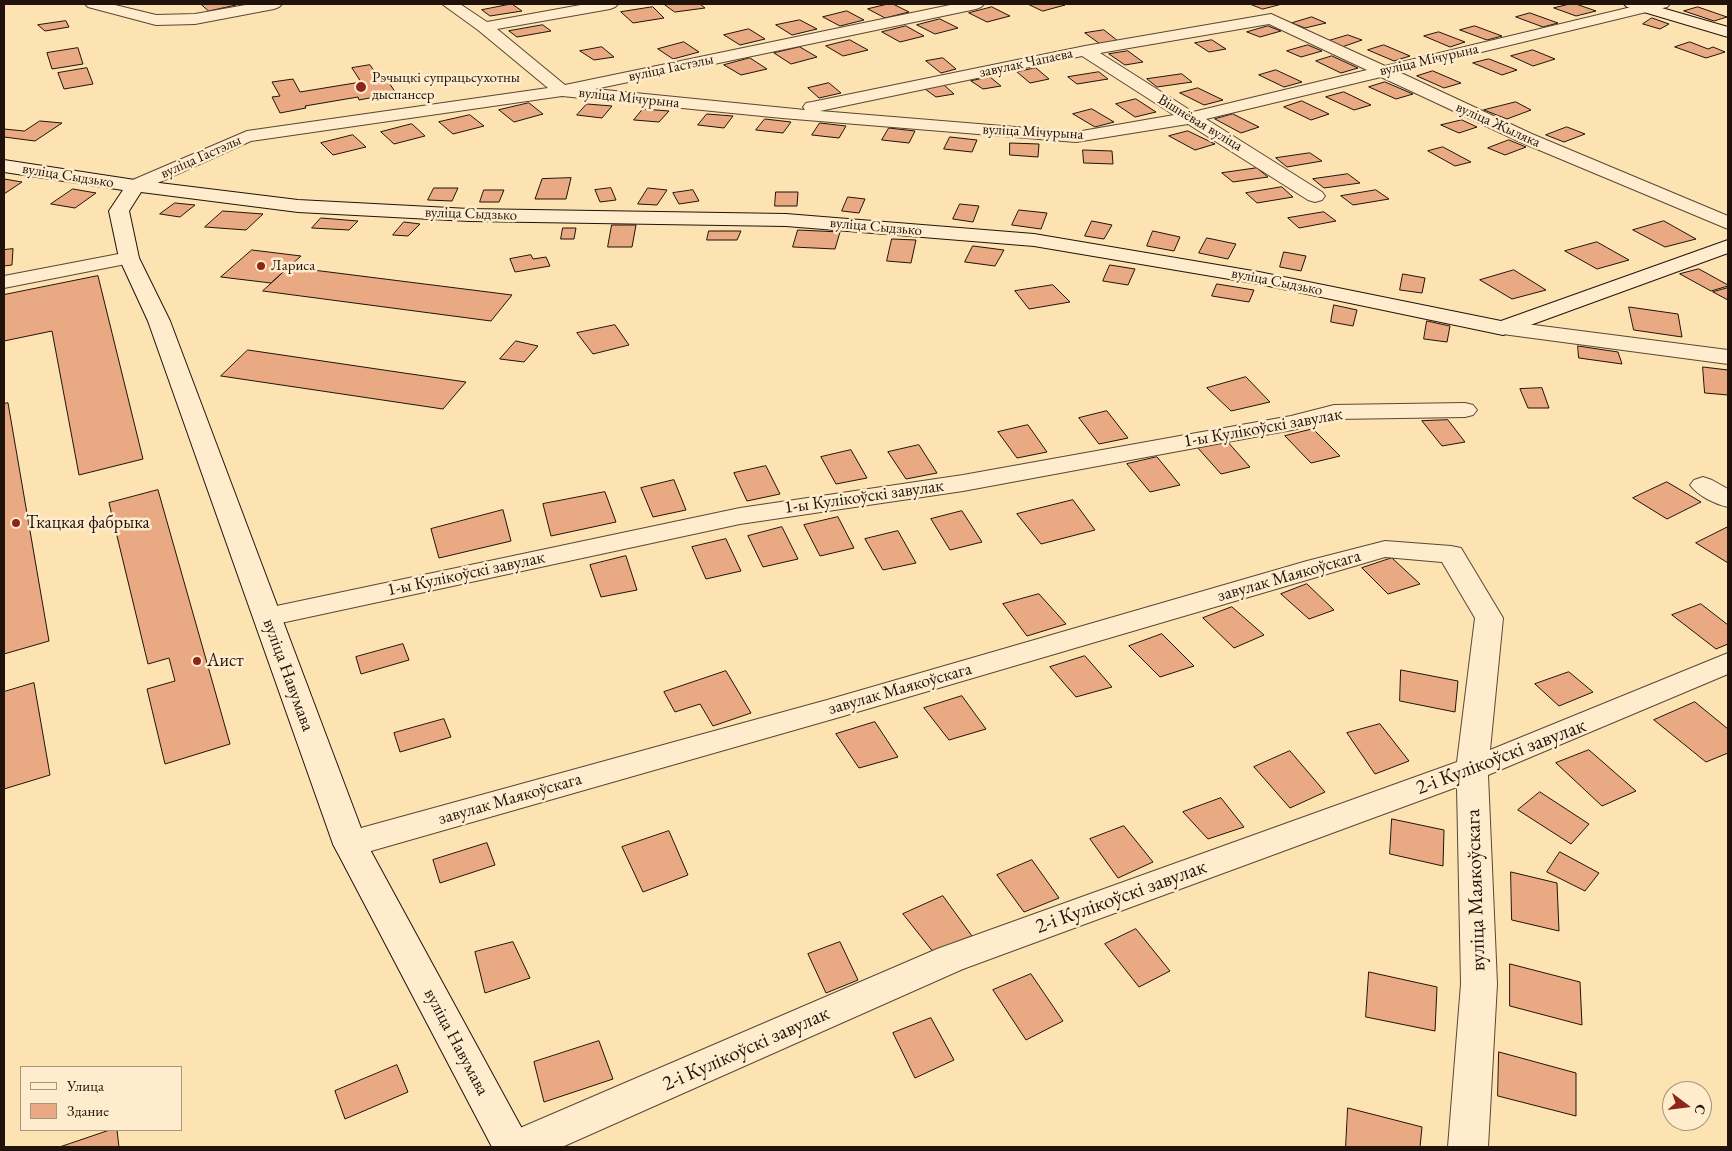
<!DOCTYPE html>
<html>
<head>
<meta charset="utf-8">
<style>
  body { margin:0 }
  #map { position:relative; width:1732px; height:1151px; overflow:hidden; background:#fde2b2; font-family:"EB Garamond",serif }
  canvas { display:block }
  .frame { position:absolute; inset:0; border:5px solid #21130b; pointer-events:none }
  .legend { position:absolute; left:20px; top:1066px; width:162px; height:65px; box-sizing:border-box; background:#feeccd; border:1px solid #a6957f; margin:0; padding:6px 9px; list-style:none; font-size:15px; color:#21130b }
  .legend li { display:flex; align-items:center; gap:10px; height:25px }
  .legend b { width:25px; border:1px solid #a6957f }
  .north { position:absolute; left:1662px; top:1081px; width:50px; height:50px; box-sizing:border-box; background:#feeccd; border:1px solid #a6957f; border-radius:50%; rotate:105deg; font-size:14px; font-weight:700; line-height:20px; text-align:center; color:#21130b }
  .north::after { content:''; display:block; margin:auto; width:18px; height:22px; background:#8f2418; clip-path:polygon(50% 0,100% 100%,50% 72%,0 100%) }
</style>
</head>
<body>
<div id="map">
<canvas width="1732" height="1151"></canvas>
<div class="frame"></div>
<ul class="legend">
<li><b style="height:6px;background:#feeccd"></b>Улица</li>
<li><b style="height:14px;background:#e9a983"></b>Здание</li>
</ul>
<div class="north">С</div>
</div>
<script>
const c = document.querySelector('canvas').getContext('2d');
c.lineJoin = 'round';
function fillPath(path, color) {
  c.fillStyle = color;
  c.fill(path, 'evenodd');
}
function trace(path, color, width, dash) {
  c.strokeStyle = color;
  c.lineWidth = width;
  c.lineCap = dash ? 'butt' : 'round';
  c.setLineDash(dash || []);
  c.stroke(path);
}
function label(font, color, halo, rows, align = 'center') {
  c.font = font + ' "EB Garamond",serif';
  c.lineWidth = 5;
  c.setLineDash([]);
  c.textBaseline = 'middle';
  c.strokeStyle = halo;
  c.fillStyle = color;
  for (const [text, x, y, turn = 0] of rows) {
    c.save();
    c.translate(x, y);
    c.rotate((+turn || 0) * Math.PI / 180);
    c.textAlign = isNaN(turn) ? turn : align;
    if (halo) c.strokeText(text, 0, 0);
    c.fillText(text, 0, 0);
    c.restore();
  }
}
const building = new Path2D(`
  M201,4H234L236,5L209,11Z
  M512,4L522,11L490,16L482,10Z
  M664,4H700L705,8L675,12Z
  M888,4H893L909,12L885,18L868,9Z
  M1028,4H1062L1065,5L1043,11Z
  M1250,4H1282L1263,9Z
  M1570,4H1576L1596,11L1576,16L1554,8Z
  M653,7L664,18L633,23L621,12Z
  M992,7L1010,16L987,22L969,13Z
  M1698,7L1727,17L1714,21L1684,11Z
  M847,11L864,20L840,26L823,17Z
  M1530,13L1558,23L1543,27L1516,17Z
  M1312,17L1326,23L1305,28L1292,23Z
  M1652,18L1669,24L1660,29L1643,24Z
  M940,19L958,28L935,34L917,25Z
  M800,20L817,29L792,35L776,25Z
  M66,21L69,27L45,31L38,25Z
  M543,25L551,31L517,37L509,31Z
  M906,26L924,36L900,42L882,32Z
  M1268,26L1281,31L1260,37L1247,32Z
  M1475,26L1502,36L1487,40L1460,30Z
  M749,29L765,39L740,45L724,35Z
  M1104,30L1118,41L1100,44L1085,33Z
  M1439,32L1465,42L1450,47L1424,36Z
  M1348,35L1362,40L1342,47L1328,41Z
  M850,40L868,50L843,56L826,46Z
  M1212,40L1226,49L1209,52L1195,43Z
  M684,42L699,52L673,59L658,49Z
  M1690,42L1708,49L1713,47L1725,52L1706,58L1675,47Z
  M1308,45L1322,51L1301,57L1287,51Z
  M1384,45L1410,56L1394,61L1368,50Z
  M602,47L614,57L594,60L580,51Z
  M800,47L817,57L791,64L774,53Z
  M78,48L83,64L52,69L47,53Z
  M1533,50L1555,59L1533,66L1511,56Z
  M1128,51L1143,62L1125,65L1109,54Z
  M1332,56L1358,68L1341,73L1316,61Z
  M750,58L767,69L741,75L724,65Z
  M943,58L956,69L941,73L926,61Z
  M1489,59L1517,70L1502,75L1473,63Z
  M370,65L379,78L385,77L396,93L359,100L358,97L305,106L306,108L280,113L272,97L280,96L272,82L293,79L300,92L361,82L352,68Z
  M87,68L93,84L64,89L58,73Z
  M1036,68L1049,79L1030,83L1017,72Z
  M1276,70L1302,82L1284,87L1259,75Z
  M1433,71L1461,83L1444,88L1417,76Z
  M1099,72L1108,79L1077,84L1068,77Z
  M1182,74L1192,82L1157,87L1147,79Z
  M990,77L1001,86L983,89L971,81Z
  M1385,82L1413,94L1396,99L1369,87Z
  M829,83L841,93L819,98L808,88Z
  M944,85L954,94L936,97L925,89Z
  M1198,88L1223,100L1204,105L1180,93Z
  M1344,92L1371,105L1354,110L1326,97Z
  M1136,99L1156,112L1135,117L1116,104Z
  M1302,101L1329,114L1311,120L1284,107Z
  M1516,102L1531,110L1507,119L1484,110Z
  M529,103L543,114L514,122L499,110Z
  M587,104L612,106L602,118L577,115Z
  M643,109L669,111L659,122L634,120Z
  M1092,109L1114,122L1095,127L1073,114Z
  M707,114L733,116L724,128L698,125Z
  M1233,114L1259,127L1241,133L1215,119Z
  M470,115L484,126L453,134L439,122Z
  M765,119L791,122L783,133L756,130Z
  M1462,120L1477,127L1459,133L1441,125Z
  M40,121L62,123L35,141L4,137V129L24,131Z
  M820,123L846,126L839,138L812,135Z
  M412,124L425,136L394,144L381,132Z
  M1567,127L1585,134L1564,142L1546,135Z
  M889,128L915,131L909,143L882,140Z
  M1188,131L1215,144L1195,150L1169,136Z
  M353,135L366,147L333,155L321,143Z
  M950,137L977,140L972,152L944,149Z
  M1509,140L1526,147L1505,155L1488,148Z
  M1010,143L1039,144L1038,157L1010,155Z
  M1443,147L1471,162L1455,166L1428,151Z
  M1083,150L1112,151L1113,164L1084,163Z
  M1310,153L1322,161L1287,167L1276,158Z
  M1257,168L1268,177L1233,182L1222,173Z
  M1348,174L1360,183L1324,188L1313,179Z
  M571,178L566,199H535L542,179Z
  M4,179L22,182L4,194Z
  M1282,187L1293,197L1257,203L1246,193Z
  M434,188H458L452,201L428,200Z
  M611,188L616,200L600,202L595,190Z
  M648,188L667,190L657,205L638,204Z
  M73,189L96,193L75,208L51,204Z
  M484,190H504L499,202H480Z
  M693,190L699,201L679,204L673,193Z
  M1376,190L1389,199L1353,205L1341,196Z
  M776,192H798L797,206H775Z
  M848,197L865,199L859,213L842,211Z
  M175,203L195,205L180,217L160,214Z
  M960,204L979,206L973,222L953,219Z
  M1019,210L1047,213L1041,229L1012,225Z
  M223,211L263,214L246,230L205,227Z
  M1324,212L1336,221L1299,228L1288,218Z
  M321,218L358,221L349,230L312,228Z
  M1092,221L1112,225L1104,239L1085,236Z
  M1664,221L1696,239L1665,247L1633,230Z
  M404,222L420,224L408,236L393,235Z
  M612,225H636L632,247H608Z
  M563,228H576L574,239H561Z
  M798,230L840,232L835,249L793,247Z
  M709,231H741L737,240H707Z
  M1153,231L1180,237L1174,251L1147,246Z
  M1207,238L1236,244L1228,259L1199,253Z
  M892,239L916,240L911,263L887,261Z
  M1597,242L1629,260L1597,269L1565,251Z
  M973,246L1004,250L995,266L965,262Z
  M13,249L12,265L4,266V250Z
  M252,250L301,256L271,283L221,277Z
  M1284,252L1306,256L1301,271L1280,267Z
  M531,255L533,259L546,257L550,266L515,272L510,259Z
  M1110,265L1135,269L1128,285L1103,281Z
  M289,267L512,295L491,321L263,291Z
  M1699,269L1728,285V286L1711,291L1680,274Z
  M1514,270L1546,290L1512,299L1480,280Z
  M1403,274L1425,278L1422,293L1400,290Z
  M98,276L143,459L79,475L52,331L4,341V295Z
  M1217,284L1254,290L1249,302L1212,296Z
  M1053,285L1070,302L1029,309L1015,291Z
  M1728,288V300L1713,292Z
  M1334,305L1357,310L1353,326L1331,322Z
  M1629,307L1678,314L1682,337L1634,330Z
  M1427,321L1450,326L1447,342L1424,339Z
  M615,325L629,345L593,354L577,333Z
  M516,341L538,346L524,362L500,359Z
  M1578,346L1618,352L1622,364L1579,358Z
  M248,350L404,373L466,382L443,409L221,376Z
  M1703,367L1728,370V395L1705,393Z
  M1246,377L1270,402L1231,411L1207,388Z
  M1542,388L1549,408H1528L1520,389Z
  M8,403L49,641L4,654V404Z
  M1107,411L1128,438L1099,444L1079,418Z
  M1448,420L1465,442L1442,446L1422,421Z
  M1028,425L1047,452L1017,458L998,432Z
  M1313,429L1340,456L1311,463L1285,436Z
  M1226,440L1250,467L1221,474L1197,447Z
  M919,445L937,473L906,479L888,452Z
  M851,450L867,478L836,484L821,457Z
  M1157,457L1180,485L1150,492L1127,464Z
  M766,466L780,494L747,501L734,473Z
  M674,480L686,510L653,517L641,488Z
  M1667,482L1701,502L1667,519L1633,498Z
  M158,490L230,744L165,764L147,689L175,681L169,658L148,664L109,503Z
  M605,492L616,522L551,536L543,504Z
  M1073,500L1095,530L1041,544L1017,514Z
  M503,510L511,541L439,558L431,529Z
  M962,511L982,542L950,550L931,519Z
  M838,517L854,548L820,556L804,525Z
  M782,527L798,559L763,567L748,536Z
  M1728,527V563L1696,543Z
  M898,531L916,563L883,570L865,539Z
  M726,539L741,571L706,579L692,547Z
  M626,556L637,590L601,597L590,565Z
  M1392,558L1420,584L1388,594L1362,568Z
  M1307,584L1334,610L1309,619L1281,594Z
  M1039,594L1066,624L1027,636L1003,604Z
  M1701,604L1728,625V644L1716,649L1672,615Z
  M1232,607L1264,635L1234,648L1203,618Z
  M1162,634L1194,666L1160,677L1129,646Z
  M403,644L409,660L361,674L356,657Z
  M1085,656L1112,687L1076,697L1050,667Z
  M1401,670L1458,681L1455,712L1400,701Z
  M726,671L751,713L713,726L700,704L675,712L664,692Z
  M1569,672L1593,692L1559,706L1535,684Z
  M34,683L50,775L4,789V692Z
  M962,696L986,729L949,740L924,708Z
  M1695,702L1728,729V753L1706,762L1654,720Z
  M444,719L451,737L400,752L394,733Z
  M875,722L898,757L859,768L836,734Z
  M1380,724L1409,761L1375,774L1347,733Z
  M1589,750L1636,791L1602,806L1556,763Z
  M1290,751L1325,792L1290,808L1254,767Z
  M1540,792L1589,824L1571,844L1518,810Z
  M1221,798L1244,827L1208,839L1183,812Z
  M1392,819L1444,830L1443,866L1390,854Z
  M1124,826L1153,862L1118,878L1090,839Z
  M669,831L688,875L643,892L622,847Z
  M487,843L495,865L440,883L433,860Z
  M1560,852L1599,873L1585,891L1547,872Z
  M1032,860L1059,898L1024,912L997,875Z
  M1511,872L1557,883L1559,931L1512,920Z
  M943,896L972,936L934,953L903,914Z
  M1136,929L1170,971L1139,987L1105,944Z
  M513,942L530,978L485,993L475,952Z
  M840,942L858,980L826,993L808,954Z
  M1510,964L1580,982L1582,1025L1510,1006Z
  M1369,972L1437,987L1435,1031L1366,1017Z
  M1031,974L1063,1021L1026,1040L993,990Z
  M931,1018L954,1060L915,1078L893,1033Z
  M599,1041L613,1079L544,1102L534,1062Z
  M1499,1052L1576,1073V1116L1498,1096Z
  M397,1065L408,1092L345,1119L335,1091Z
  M1348,1108L1422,1127L1420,1147H1346Z
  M110,1130H117L119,1147H60Z`);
fillPath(building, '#e9a983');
trace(building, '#21130b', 1);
const street = new Path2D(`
  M85,4H111L156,15L195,14L251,4H282L279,7L274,9L195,24L156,25L88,7Z
  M442,4H460L487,22L586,4H618L615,7L610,9L497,29L565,85L955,4H984L981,7L976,9L595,89L805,110L803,107L806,103L812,102L1085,46L1271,14L1385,66L1644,4H1670L1667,7L1399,72L1532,134L1728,216V229L1520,142L1381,77L1206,119L1322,192L1325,196L1322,200L1315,202L1308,200L1188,124L1076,142L782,118L562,96L251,141L142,190L135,192L128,190L125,186L128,182L247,131L548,88L478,30ZM1269,24L1367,70L1193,112L1100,53ZM1082,56L1174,115L1076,132L820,111Z
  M129,252L136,254L139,258L136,262L4,288V276Z
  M1503,321L1728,350V364L1495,333L1492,328L1495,323Z
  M1465,403L1473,405L1477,410L1473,415L1465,417L1335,419L1292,430L963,491L740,524L267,626L257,624L253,617L257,610L267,608L740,508L963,475L1291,416L1334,405Z
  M1703,477L1712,480L1728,489V507C1715,504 1698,496 1690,485L1694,480Z
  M1385,541L1451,546L1461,548L1503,618L1490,750L1728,653V674L1488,775L1497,984L1488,1147H1448L1461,984L1457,787L963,969L562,1147H500L506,1134L937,949L1457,762L1475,618L1442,562L1385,557L840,717L350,857L338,853L333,844L338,835L350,831L827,700L1307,561Z`);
const secondary = new Path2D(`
  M1624,4H1648L1728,27V37L1627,7Z
  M4,160L135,180L298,200L469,209L786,214L1034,234L1259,272L1501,321L1728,240V253L1503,335L1259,284L1034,246L786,226L469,221L298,212L141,192L129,211L139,258L170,321L367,844L532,1147H492L333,844L148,321L119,258L109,211L123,190L4,172Z`);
trace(street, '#584735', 2);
trace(secondary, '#21130b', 2);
fillPath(street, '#feeccd');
fillPath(secondary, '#feeccd');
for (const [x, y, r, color] of [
  [361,87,6,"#8f2418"],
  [261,266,5,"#8f2418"],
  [16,523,5,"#8f2418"],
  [197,661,5,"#8f2418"]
]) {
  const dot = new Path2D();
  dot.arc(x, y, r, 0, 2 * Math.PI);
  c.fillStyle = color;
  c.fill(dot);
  trace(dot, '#feeccd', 2);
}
label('15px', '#21130b', '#feeccd', [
  ["вуліца Мічурына",1429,60,-13],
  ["завулак Чапаева",1026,63,-12],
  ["вуліца Гастэлы",671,68,-12],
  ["вуліца Мічурына",629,98,6],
  ["Вішнёвая вуліца",1200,123,31],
  ["вуліца Жыляка",1498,125,24],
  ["вуліца Мічурына",1033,132,3],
  ["вуліца Гастэлы",201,157,-24],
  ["вуліца Сыдзько",68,176,9],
  ["вуліца Сыдзько",471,214,2],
  ["вуліца Сыдзько",876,227,5],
  ["вуліца Сыдзько",1277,282,11]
]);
label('15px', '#21130b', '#feeccd', [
  ["Рэчыцкі супрацьсухотны",372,78],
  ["дыспансер",372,95],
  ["Лариса",271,266]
], 'left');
label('18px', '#21130b', '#feeccd', [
  ["1-ы Кулікоўскі завулак",1263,428,-10],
  ["1-ы Кулікоўскі завулак",864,497,-8],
  ["1-ы Кулікоўскі завулак",466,574,-12],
  ["завулак Маякоўскага",1289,576,-16],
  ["вуліца Навумава",288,675,70],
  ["завулак Маякоўскага",900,689,-16],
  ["завулак Маякоўскага",510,799,-16],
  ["вуліца Навумава",456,1042,62]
]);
label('18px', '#21130b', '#feeccd', [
  ["Ткацкая фабрыка",26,523],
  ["Аист",207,661]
], 'left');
label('21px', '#21130b', '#feeccd', [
  ["2-і Кулікоўскі завулак",1501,757,-21],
  ["вуліца Маякоўскага",1476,890,-92],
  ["2-і Кулікоўскі завулак",1121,897,-20],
  ["2-і Кулікоўскі завулак",746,1049,-24]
]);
</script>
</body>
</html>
